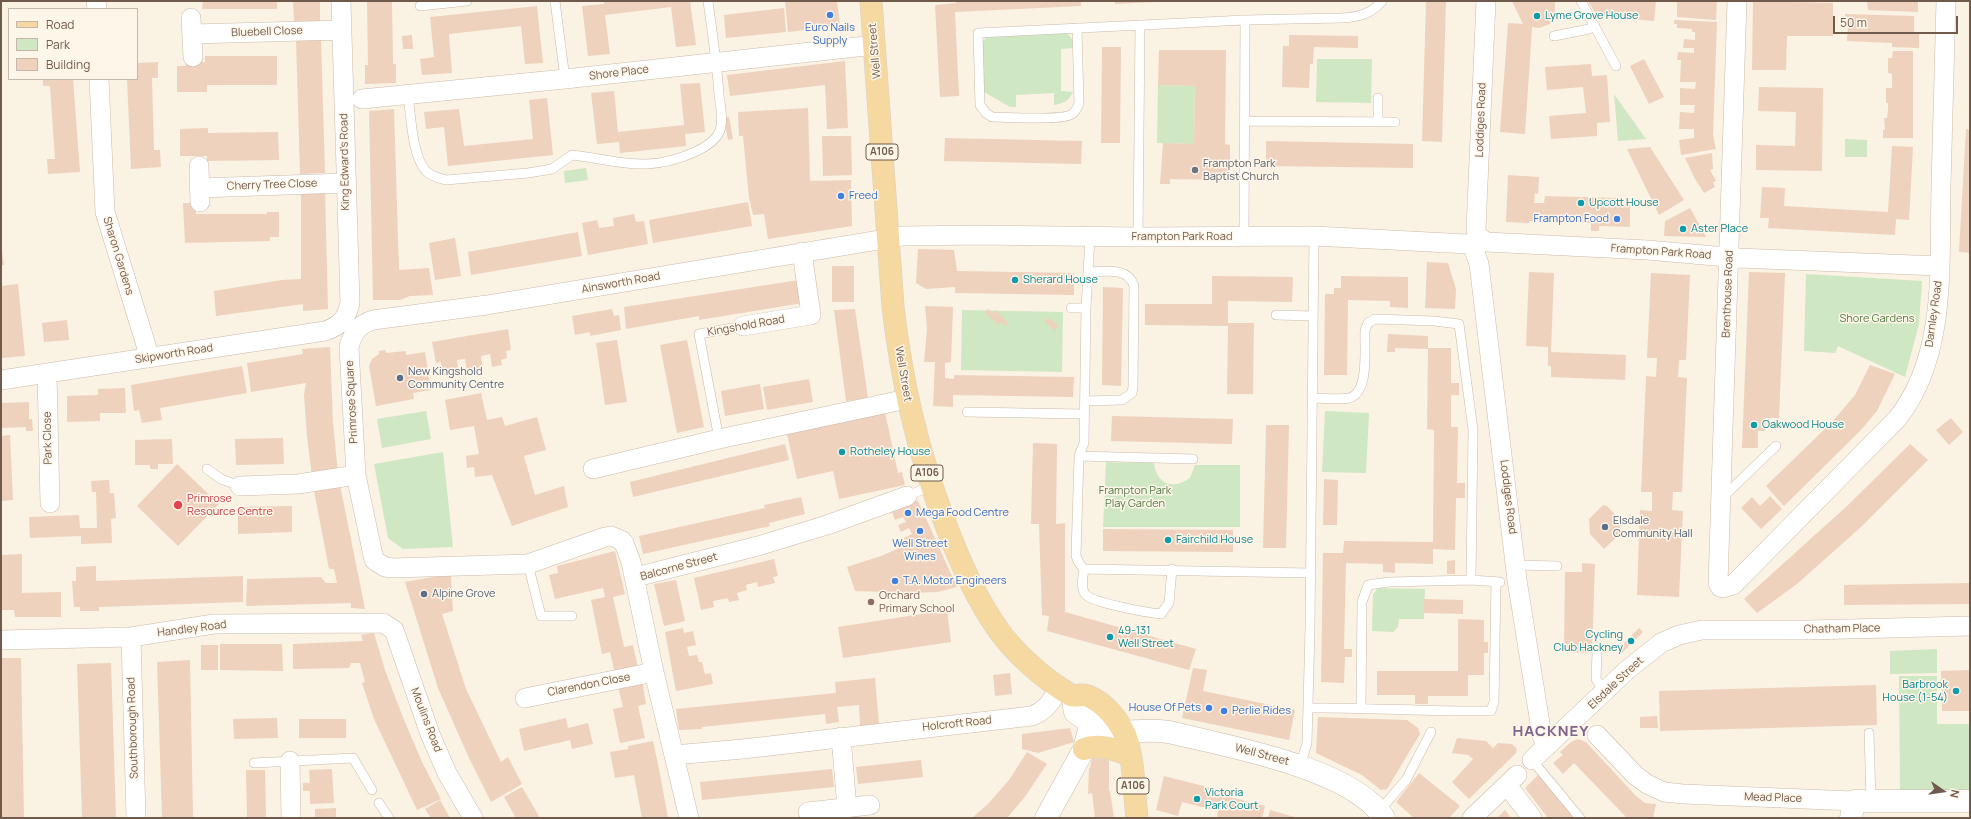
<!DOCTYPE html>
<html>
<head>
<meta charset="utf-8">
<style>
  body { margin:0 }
  #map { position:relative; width:1971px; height:819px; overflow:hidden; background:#faf2e3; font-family:Manrope,sans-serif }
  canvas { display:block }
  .frame { position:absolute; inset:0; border:2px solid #705a4b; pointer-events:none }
  .legend { position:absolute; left:8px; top:8px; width:130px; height:72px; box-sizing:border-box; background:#fef6e9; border:1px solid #c5b8aa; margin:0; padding:5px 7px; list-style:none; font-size:12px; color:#705a4b }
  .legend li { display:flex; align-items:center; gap:8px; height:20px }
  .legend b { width:20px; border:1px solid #c5b8aa }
  .north { position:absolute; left:1923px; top:771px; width:40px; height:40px; -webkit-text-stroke:3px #fef6e9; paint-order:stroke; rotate:103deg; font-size:11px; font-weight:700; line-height:16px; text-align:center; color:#705a4b }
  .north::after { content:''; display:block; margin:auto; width:14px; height:18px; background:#705a4b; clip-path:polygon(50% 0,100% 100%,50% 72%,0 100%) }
  .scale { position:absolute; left:1833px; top:16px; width:125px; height:18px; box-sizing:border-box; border:2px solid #705a4b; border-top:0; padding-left:5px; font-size:12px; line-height:14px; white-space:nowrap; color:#705a4b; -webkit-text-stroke:3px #fef6e9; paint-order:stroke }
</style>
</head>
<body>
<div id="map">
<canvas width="1971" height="819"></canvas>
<div class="frame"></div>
<ul class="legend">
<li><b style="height:5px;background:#f5d9a0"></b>Road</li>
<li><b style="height:11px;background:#d0e7c3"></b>Park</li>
<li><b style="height:11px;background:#eed2bd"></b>Building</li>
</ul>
<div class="north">N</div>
<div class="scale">50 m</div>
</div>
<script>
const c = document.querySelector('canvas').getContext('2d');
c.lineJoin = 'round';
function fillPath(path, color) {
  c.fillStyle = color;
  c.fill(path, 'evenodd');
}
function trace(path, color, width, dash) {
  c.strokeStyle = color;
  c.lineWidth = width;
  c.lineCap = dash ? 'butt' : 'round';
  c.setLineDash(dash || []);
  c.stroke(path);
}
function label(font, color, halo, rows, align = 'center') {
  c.font = font + ' Manrope,sans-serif';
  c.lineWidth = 3;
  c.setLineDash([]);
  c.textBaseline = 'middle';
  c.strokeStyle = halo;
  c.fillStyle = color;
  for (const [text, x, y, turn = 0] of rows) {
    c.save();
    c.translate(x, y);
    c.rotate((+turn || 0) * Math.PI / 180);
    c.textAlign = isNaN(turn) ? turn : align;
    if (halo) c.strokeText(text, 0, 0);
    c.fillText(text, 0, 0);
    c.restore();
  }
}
fillPath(new Path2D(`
  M1063,32C1070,34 1074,40 1074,48L1061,49V91L1073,92C1069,101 1064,103 1054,105V93L1016,95V107H1010L984,92L982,42L989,35Z
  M1317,59H1372L1371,103L1316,102Z
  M1158,85L1195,86L1194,144L1157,143Z
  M1614,94L1646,139L1618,141Z
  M1845,139L1867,140V157H1845Z
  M586,168L588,180L565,183L564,171Z
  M1806,274L1922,281L1919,324L1905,377L1838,346L1835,353L1804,351Z
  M962,310L1063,312L1062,372L961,370Z
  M426,411L431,439L382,448L377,419Z
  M1325,411L1369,413L1366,473L1322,472Z
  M443,452L453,547L403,549L388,538L374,464Z
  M1106,462L1154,463C1157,485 1173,490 1190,478L1195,465H1240V527H1103Z
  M1378,588L1425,589L1424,619H1399L1398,627L1393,632L1372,631L1373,594Z
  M1937,649V673L1890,674V651Z
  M1899,676H1937V724H1970V792L1900,793Z`), '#d0e7c3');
fillPath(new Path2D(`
  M203,1H277V9H202Z
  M293,1H320V23H294Z
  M367,1H392L393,64H396V83L365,84V65H368Z
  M604,1H690L696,45L676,47L671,7L605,15L610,54L588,56L582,6L604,4Z
  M785,1H837L840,26L788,32Z
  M956,1H1081V6L955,12L959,96L940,97L935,5L956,3Z
  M1115,1H1155V2L1115,4Z
  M1426,1H1446L1442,142L1422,141Z
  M1512,1H1555V15L1550,24L1539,28L1532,27L1525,134L1500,132L1508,23L1523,24Z
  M1588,1H1656L1654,21L1597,16Z
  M1677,1H1717L1716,20L1677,17Z
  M1753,1L1833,3V36H1787L1786,70H1752Z
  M1867,1H1918V12L1868,10Z
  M537,6L543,63L525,64L521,26L449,34L452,73L422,75L420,59L434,57L430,17Z
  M784,8L786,32L726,38L724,15Z
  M1845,14L1914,16V34H1919V48L1892,47V43L1847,41L1848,23H1845Z
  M1674,20L1717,22L1713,136L1716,149L1681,155L1679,140L1694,138V129H1679L1680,112L1694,113L1695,105H1680V88L1695,89L1696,82H1680L1681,60H1677L1678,52L1694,53V48H1683L1684,39L1695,40V32H1692V29L1677,28V24H1674Z
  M412,35L413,49H403L402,36Z
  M1289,35L1358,36V48L1314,47L1313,64H1310L1309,88L1282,87L1283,46H1289Z
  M296,39H321L325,173L300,174Z
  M1102,47H1121L1120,143H1101Z
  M1159,50H1226L1225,144L1230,145V180L1170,179V184H1160L1163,143L1194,144L1195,86L1158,85Z
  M1893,51H1913V138H1883V130H1885L1884,118H1887L1888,109V103H1886V88H1892V74L1888,73V58H1892Z
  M205,56H277V85H207V92H177V66H186V62H205Z
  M1644,59L1664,97L1649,104L1630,66Z
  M845,61L848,128L827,129L825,85L730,96L727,75Z
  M158,62V78H152L154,150H160L161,167L131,169L127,79H137V63Z
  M1591,64L1592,76L1607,75L1610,122L1597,123V136L1551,139L1549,116L1586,113L1583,87L1547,90L1545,67Z
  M43,79H73L80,172L48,174L47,159H55L50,86H43Z
  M700,83L705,132L685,134L686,146L620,153L619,142L597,144L591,93L614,91L618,132L684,125L680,84Z
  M1759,87L1823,88L1822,171L1756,170V145L1795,146L1796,112L1758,111Z
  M547,98L553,155L448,166L444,127L426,129L424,112L459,109L464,146L533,139L529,100Z
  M808,108L810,181L851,180L852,226L768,239L764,214L753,215L749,198L743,136H739L738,112Z
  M394,109L399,270L429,268L433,295L410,296L400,300H373L369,111Z
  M729,117L733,139L728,140L724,118Z
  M208,128V133L278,132L279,160L207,161V156H180V129Z
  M1966,129L1970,130V253L1959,252Z
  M822,136H851L852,175L823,176Z
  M945,138L1082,141L1081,164L944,161Z
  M1266,141L1413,144V168L1266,166Z
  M1892,146L1913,147L1909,220L1896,219L1895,235L1768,228L1769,218H1760L1762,187L1785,188L1784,206L1888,212Z
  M1650,147L1684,200L1659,215L1627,149Z
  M1712,153L1713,169L1710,170L1716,181L1713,182L1715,187L1704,193L1695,179L1685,158Z
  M1508,175L1539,177L1538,194L1535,193L1534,203H1544L1545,196L1617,198V204L1630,205V227L1599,226V231H1591V223L1529,221V223L1506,222Z
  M325,190L328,309L303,311V304L216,316L214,291L282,280L301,279V192Z
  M748,202L752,226L653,243L649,220Z
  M183,203H195L196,214H267V212H279V237H270V241L185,243Z
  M1690,208L1706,237L1664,236L1665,221Z
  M634,214L636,222L644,221L648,244L588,255L582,223L597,220L599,228L614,226L613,218Z
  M578,232L582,256L471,275L468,252Z
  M455,238L461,276L435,280L429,243Z
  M1,245L4,265H1Z
  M918,249L954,250L957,271L1074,273V295L955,293V287L926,289L916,283Z
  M1427,262L1448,263L1456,289L1455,309L1425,308Z
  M832,266H854V302H832Z
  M1529,272L1554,273L1551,352L1626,355L1625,380L1551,377V366H1548V347L1526,346Z
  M1749,272L1785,273L1779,418H1766L1765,431H1758V448H1742Z
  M1651,273L1690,275L1686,360H1679L1678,377L1687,378L1682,492H1673L1672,510L1683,511L1679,597L1637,595L1640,510L1652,511V492H1641L1646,376L1656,377L1657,358H1647Z
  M1212,276L1293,277L1292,302L1228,301V323H1254L1253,394H1227L1228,326L1145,325V304H1212Z
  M1341,276L1408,277V308L1390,307V301L1348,300L1347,375H1324L1325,294H1334V288H1341Z
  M799,280L803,303L699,320V316L626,329L624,307Z
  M18,284L25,356L2,358L1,286Z
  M1103,287L1123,288L1121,386L1102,385Z
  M925,306L953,307L951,362L945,363V378L954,379V375L1074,377L1073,397L953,395V407L933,406L935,362H924L927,329Z
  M612,309L614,316L619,315L621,330L590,336V332L575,335L572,316Z
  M855,309L868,398L846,401L834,310Z
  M988,309L992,313L995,310L1008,323L1005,326L1001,322L998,325L985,312Z
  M1047,318L1048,320L1050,318L1058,326L1055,331L1044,321Z
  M67,320L69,340L44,342L42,323Z
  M508,329L511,350L506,351L507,358L501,360L502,365L492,367L490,354L481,356L483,369L467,372L465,359L457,360L459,373L443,376L441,362L436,363L432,342Z
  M1388,334L1428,336V348H1451V383H1459V395H1451V427H1458L1457,483H1465V498H1456L1455,550L1433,549V564L1395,563V573L1383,572V564L1346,563L1344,649H1352V657H1345L1344,683L1321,682L1323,553H1343L1344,541L1433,542L1434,430L1427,429L1428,349L1395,348V352H1387Z
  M617,340L627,402L605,405L596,343Z
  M687,340L704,427L677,433L660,345Z
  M330,347L333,423L338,473L312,476L307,437L304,395L306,383L251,392L247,363L303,354L302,349Z
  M385,350L386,353L406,351V355L425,352L431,390L413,393L414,399L376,406L369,366L372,359L379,354V351Z
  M1870,365L1895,374L1877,411L1860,431L1784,506L1766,486L1832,422L1855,395Z
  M242,366L247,393L160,408L162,420L142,423L139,410L134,411L131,385Z
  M809,379L813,402L767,410L763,387Z
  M760,384L764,409L725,416L721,391Z
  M125,388L126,413H100V421L67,422V396L98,395V389Z
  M481,393L487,420L502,417L505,426L537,417L546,450L524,456L535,495L564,486L568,507L512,526L492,475L475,477L474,467L467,468L466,456L479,454L474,426L450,430L445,400Z
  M29,402V419H32L33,431H26V427L1,428V403Z
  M885,412L898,473L902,472L905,485L839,499L833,471L797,479L787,434Z
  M1112,416L1233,419L1232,444L1111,441Z
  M1951,418L1963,432L1949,445L1936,430Z
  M1266,425H1289L1286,548H1263Z
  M10,435L13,500L1,501V436Z
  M283,438L284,464L236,465L235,439Z
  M172,439L173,464H158V469H150V465H135V440Z
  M1033,443L1057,444L1056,524L1065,523V612L1196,649L1189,670L1047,631L1049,616L1042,615L1039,524H1031Z
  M785,444L789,460L633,497L630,482Z
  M1910,444L1928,460L1861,527L1797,584L1757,613L1744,599L1847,506Z
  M177,464L219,504L178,546L137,506Z
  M1324,479L1338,480L1337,525H1323Z
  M109,480L110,493H114L116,518L111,519L112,543L81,544V536L30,538L29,517L79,515L80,528H97L96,492H92L91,481Z
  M340,485L365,609L351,608V603L246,606L247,579L321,577L326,583H337L334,569H329L314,491Z
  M1770,496L1782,509L1761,529L1741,508L1752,497L1760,506Z
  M801,497L805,514L769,523L770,526L643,554L639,536L765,508L764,505Z
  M914,500L918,501L957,587L937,592L912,593L855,591L847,567L881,556L906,545L904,538L912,534L909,528L901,532L898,525L906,522L903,517L895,520L891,509Z
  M1603,505L1607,506L1620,520V534L1604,549L1590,534L1589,519Z
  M292,506V532L238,534V507Z
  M1103,529L1233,530V552L1103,551Z
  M615,551L625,594L613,597L624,647L633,645L638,668L615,673L610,652L602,654L591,600L605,597L603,588L555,599L549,575L558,573L557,566Z
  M22,554V593L61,592V617H15L14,610H1V555Z
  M774,559L778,576L773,577L775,583L758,587L757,582L746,585L747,590L737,593L739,600L729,602L728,598L713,601L714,607L701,610L694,578Z
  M1455,560V574H1447V561Z
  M1582,563L1595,564L1592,653L1564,652L1565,572H1582Z
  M96,566V581L243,576V602L99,607V611H80V607H74L72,581H76V567Z
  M438,576H451L453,611L442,614L466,689L501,762L508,757L522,784L491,802L469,758L438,688L405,582Z
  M676,580L685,621L664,626L654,584Z
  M1970,583V604L1844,605V585Z
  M1424,599L1463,600V614L1424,613Z
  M947,610L951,642L843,658L838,627Z
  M1458,619L1484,620V642H1488V653H1484V675H1468V696H1428V704H1415V695H1377V671H1458Z
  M683,628L684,633L693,631L696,645L687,647L689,656L697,655L699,662H702L705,674L711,673L713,684L676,691L665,632Z
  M1639,628L1643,632L1622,653L1618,649Z
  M374,633L385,670L402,715L422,762L441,799L417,810L374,719L362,683L365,682L360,663H351L349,668L293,669V644L363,641L361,635Z
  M220,644H282L283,671L220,670Z
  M201,645H218V670H201Z
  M1,658H21L24,818H1Z
  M190,660L193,818H162L157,662Z
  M111,663L116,818H82L77,664Z
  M1193,668L1207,670L1203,691L1295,710L1289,740L1182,718Z
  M1970,670V711H1942L1941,671Z
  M1010,673L1012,694L995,696L993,675Z
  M875,678L879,724L860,726L859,705L837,707L839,722L826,724L825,714L702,727V729L679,730L676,709L836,693L835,682Z
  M642,681L646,704L638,706L645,738L620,743L613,709L623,707L618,686Z
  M1876,685L1877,725L1660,731L1659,691Z
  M1657,716L1658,728H1640V717Z
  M1318,717L1407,720L1418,728L1420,734L1387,789L1381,790L1362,775L1316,753Z
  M277,718L278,738L234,739L233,719Z
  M566,718L568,728L588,723L593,744L572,749L570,740L524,751L519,729Z
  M299,719H346V738H299Z
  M1070,728L1074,742L1038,753L1022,749V734Z
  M1457,738L1486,741L1493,748L1498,743L1512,744L1517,749L1516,753L1469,799L1452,782L1473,759L1468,755L1452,753Z
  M1578,739L1586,742L1636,796L1645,803L1656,804L1653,818H1627L1574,763L1563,774L1553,763L1563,755L1560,752L1571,742Z
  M653,741L660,774L668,818H642L634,775L615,778L610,752L628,749V746Z
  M1027,752L1047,764L1024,798L1007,818H972L988,804L1009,780Z
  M1092,758L1107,759L1109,761V791H1110L1114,818H1095L1092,793L1088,794L1089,768H1090Z
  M921,760L923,777L858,784L856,767Z
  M332,769L334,803L310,804V791H303V783H310L309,770Z
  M832,769L834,787L702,800L700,782Z
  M246,770H265L266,818H247Z
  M1419,773L1460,806L1449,818H1414L1396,802Z
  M1540,773L1575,818H1548L1525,788Z
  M1164,776L1223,791L1222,795L1265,806L1262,818H1217L1218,811L1182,802L1178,816L1156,810Z
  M522,787L540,818H516L504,797Z
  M440,800L450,818H431L425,809Z
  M336,808V818H315V809Z
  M1270,810L1298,818H1268Z
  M1505,810L1511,818H1497Z`), '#eed2bd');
const service = new Path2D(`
  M555,1L565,79
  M1581,1L1616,66
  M420,6L467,1
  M1077,28L1079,104C1077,107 1076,112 1072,114C1063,121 1007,117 992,117L986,113L980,105L978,33L1245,20L1342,18C1359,17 1371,14 1382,1
  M1554,36L1589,29L1595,26
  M408,95C411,116 412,156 426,171C432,177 439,178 446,180L528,173L552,169L572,155C622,161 647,174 697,151C707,146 720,138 721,126C723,116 720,105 719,95C717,63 712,32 708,1
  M1244,121L1395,122
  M1378,121V98
  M1244,236L1245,20
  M1090,237L1086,308L1084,443L1079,456L1076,556L1079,563L1084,569L1309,573
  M1138,237L1140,25
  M1071,308H1086
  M1276,315L1313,316
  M1312,398C1324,398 1338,400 1349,398C1370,393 1364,347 1365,330L1368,323L1375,319L1434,321L1459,324L1473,430L1471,580
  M1085,401L1122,400L1132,393L1133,387L1134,286C1128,266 1105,272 1088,272
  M967,412L1084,414
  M719,439L699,334L743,326
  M1079,456L1193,459
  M207,469L221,479L240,486
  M907,496L931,486
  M1722,498L1776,446
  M528,564L541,616H572
  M1516,565L1557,566
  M1084,569C1083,577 1080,589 1086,595C1094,603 1149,613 1161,614L1169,603L1172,569
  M1310,625L1314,236
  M1597,653L1596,679L1605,693
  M1308,708C1369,707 1430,712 1491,711L1494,702L1496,582
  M1361,708L1362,602L1368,585L1389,582L1471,580L1500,582
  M1869,733L1871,801
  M1532,760L1580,818
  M254,763L353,758L372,790
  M1300,766L1307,743L1310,627
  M379,803L389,818
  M1380,810L1406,780L1431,732`);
const minor = new Path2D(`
  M96,1L97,9
  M1486,1L1476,229L1477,235L1486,242L1647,250L1738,258L1939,266
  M1737,1L1718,583L1720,587L1723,588L1733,585L1897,419C1948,355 1939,263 1941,186C1943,124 1944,63 1946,1
  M191,18L193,57
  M192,34L342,30
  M99,79L105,212L150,358
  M362,99L565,79L875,45
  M199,166L200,202
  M199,188L345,183
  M743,326L811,315L802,252
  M47,373L50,503
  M1,380L325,331C340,326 347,318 350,303L341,1
  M593,469L719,439L907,399
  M240,486L298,484L356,475
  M636,577L758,546L827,525L907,496
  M131,637L136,818
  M1,640L131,637L214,624L383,623L394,630L430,734L447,773L473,818
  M525,698L654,672
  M1597,735L1635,775L1647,784L1664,792L1683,794L1854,801
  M841,737L847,808
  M674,755L743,749L1032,716C1047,710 1052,700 1060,687
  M1532,760L1626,671L1661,643L1679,635L1702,630H1808L1970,626
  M290,761L291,818
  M1507,785L1532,818
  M808,812L870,805
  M689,818L654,672L631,562L624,543L621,540L611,536L605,537L528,564L393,568L385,567L374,560L356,475L349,347C353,332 358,325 373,320L487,305L903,236L976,235L1138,237L1314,236L1468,244L1473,247L1479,264L1517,580L1542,736L1547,746
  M1472,818L1517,775`);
const tertiary = new Path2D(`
  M1072,696L1075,712C1116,744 1126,726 1169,732C1226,746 1352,768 1384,818
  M1046,818L1084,749L1089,730
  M1851,818L1854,801H1970`);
const primary = new Path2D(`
  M871,1L893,307C902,383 917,449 944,520C958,558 974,595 997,628C1014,653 1045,680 1071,695C1076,697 1083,693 1088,696C1104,702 1118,719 1125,735C1134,758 1134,792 1137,818
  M1084,749C1100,743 1115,750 1130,755`);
trace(service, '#cabaab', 10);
trace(minor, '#cabaab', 20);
trace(tertiary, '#cabaab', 23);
trace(primary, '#d7d1cd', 23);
trace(service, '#fff', 9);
trace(minor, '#fff', 19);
trace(tertiary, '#fff', 22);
trace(primary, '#f5d9a0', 22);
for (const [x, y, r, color] of [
  [830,15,4,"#3f7fe0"],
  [1537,16,4,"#0f9aa8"],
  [1195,170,4,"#6b7280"],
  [841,196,4,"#3f7fe0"],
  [1581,203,4,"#0f9aa8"],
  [1617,219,4,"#3f7fe0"],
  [1683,229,4,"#0f9aa8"],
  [1015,280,4,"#0f9aa8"],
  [400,378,4,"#5c6f8a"],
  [1754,425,4,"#0f9aa8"],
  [842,452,4,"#0f9aa8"],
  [178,505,5,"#e0444e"],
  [908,513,4,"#3f7fe0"],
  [1605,527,4,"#5c6f8a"],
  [920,531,4,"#3f7fe0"],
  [1168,540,4,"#0f9aa8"],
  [895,581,4,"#3f7fe0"],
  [424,594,4,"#5c6f8a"],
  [871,602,4,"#8d6e63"],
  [1110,637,4,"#0f9aa8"],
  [1631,641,4,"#0f9aa8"],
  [1956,691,4,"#0f9aa8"],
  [1209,708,4,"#3f7fe0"],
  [1224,711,4,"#3f7fe0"],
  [1197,799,4,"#0f9aa8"]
]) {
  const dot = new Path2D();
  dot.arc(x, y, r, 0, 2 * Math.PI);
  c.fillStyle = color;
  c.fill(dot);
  trace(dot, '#fef6e9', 1.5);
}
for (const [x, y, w] of [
  [882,152,32],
  [927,473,32],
  [1133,786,32]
]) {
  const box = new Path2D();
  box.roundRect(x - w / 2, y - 8, w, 16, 3);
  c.fillStyle = '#fef6e9';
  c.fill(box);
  trace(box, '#705a4b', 1);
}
label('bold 10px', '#705a4b', null, [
  ["A106",882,152],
  ["A106",927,473],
  ["A106",1133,786]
]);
label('11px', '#0d838f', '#fef6e9', [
  ["Lyme Grove House",1545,16],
  ["Upcott House",1589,203],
  ["Aster Place",1691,229],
  ["Sherard House",1023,280],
  ["Oakwood House",1762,425],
  ["Rotheley House",850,452],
  ["Fairchild House",1176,540],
  ["49-131",1118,631],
  ["Well Street",1118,644],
  ["Cycling",1623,635,"right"],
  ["Club Hackney",1623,648,"right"],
  ["Barbrook",1948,685,"right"],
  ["House (1-54)",1948,698,"right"],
  ["Victoria",1205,793],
  ["Park Court",1205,806]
], 'left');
label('11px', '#366cbe', '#fef6e9', [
  ["Euro Nails",830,28,"center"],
  ["Supply",830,41,"center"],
  ["Freed",849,196],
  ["Frampton Food",1609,219,"right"],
  ["Mega Food Centre",916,513],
  ["Well Street",920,544,"center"],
  ["Wines",920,557,"center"],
  ["T.A. Motor Engineers",903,581],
  ["House Of Pets",1201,708,"right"],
  ["Perlie Rides",1232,711]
], 'left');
label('11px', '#705a4b', '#fef6e9', [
  ["Bluebell Close",267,32,-2],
  ["Well Street",875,51,-95],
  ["Shore Place",619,73,-7],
  ["Loddiges Road",1481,120,-88],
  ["King Edward's Road",345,162,-91],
  ["Cherry Tree Close",272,185,-2],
  ["Frampton Park Road",1182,237],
  ["Frampton Park Road",1661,252,4],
  ["Sharon Gardens",118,256,73],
  ["Ainsworth Road",621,283,-10],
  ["Brenthouse Road",1728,294,-88],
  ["Darnley Road",1934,314,-82],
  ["Kingshold Road",746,326,-10],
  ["Skipworth Road",174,354,-9],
  ["Well Street",903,374,80],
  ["Primrose Square",352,402,-93],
  ["Park Close",48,438,-91],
  ["Loddiges Road",1508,497,83],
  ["Balcorne Street",679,567,-15],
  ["Handley Road",192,629,-7],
  ["Chatham Place",1842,629,-1],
  ["Elsdale Street",1616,683,-43],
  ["Clarendon Close",589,685,-11],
  ["Moulins Road",426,720,69],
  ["Holcroft Road",957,724,-6],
  ["Southborough Road",133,728,-92],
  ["Well Street",1262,755,15],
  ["Mead Place",1773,798,2]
]);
label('11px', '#5b616d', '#fef6e9', [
  ["Frampton Park",1203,164],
  ["Baptist Church",1203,177]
], 'left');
label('11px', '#547b47', '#fef6e9', [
  ["Shore Gardens",1877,319],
  ["Frampton Park",1135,491],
  ["Play Garden",1135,504]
]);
label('11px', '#4e5e75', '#fef6e9', [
  ["New Kingshold",408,372],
  ["Community Centre",408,385],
  ["Elsdale",1613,521],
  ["Community Hall",1613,534],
  ["Alpine Grove",432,594]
], 'left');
label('11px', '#be3a42', '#fef6e9', [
  ["Primrose",187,499],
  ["Resource Centre",187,512]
], 'left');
label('11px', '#785e54', '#fef6e9', [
  ["Orchard",879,596],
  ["Primary School",879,609]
], 'left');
c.letterSpacing = '1px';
label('bold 15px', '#80638c', '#fef6e9', [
  ["HACKNEY",1551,732]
]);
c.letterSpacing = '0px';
</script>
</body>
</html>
